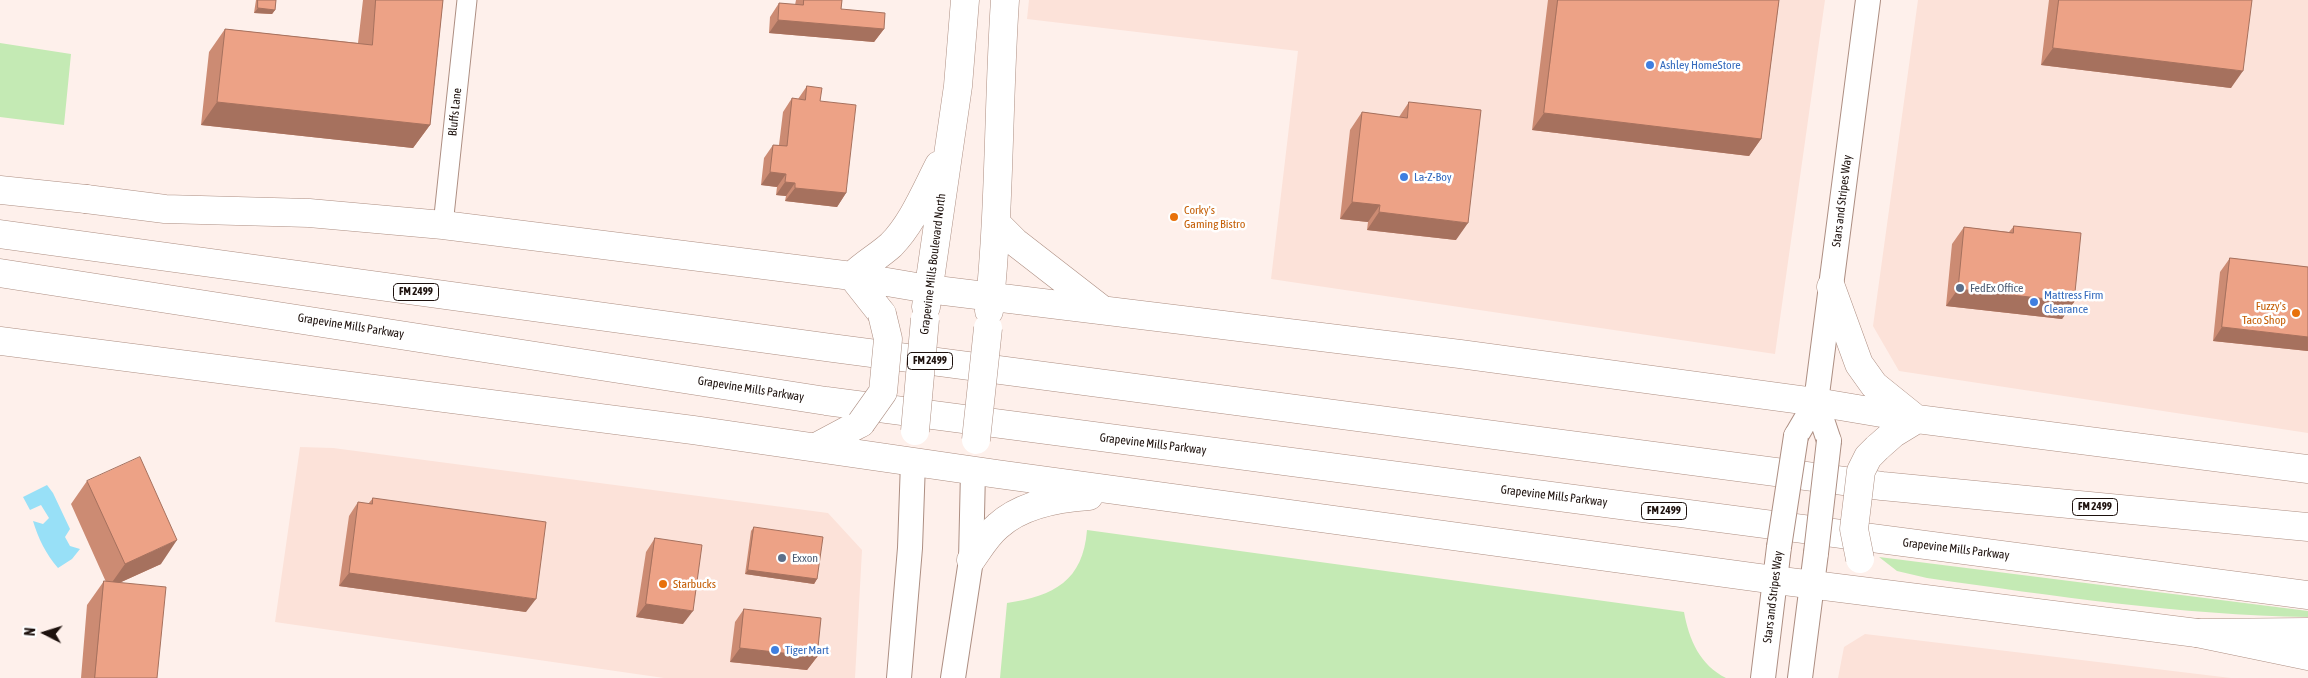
<!DOCTYPE html>
<html>
<head>
<meta charset="utf-8">
<style>
  body { margin:0 }
  #map { position:relative; width:2308px; height:678px; overflow:hidden; background:#fef0eb; font-family:"Asap Condensed",sans-serif }
  canvas { display:block }
  .north { position:absolute; left:20px; top:608px; width:50px; height:50px; -webkit-text-stroke:4px #fff; paint-order:stroke; rotate:275deg; font-size:14px; font-weight:700; line-height:20px; text-align:center; color:#1d110d }
  .north::after { content:''; display:block; margin:auto; width:18px; height:22px; background:#1d110d; clip-path:polygon(50% 0,100% 100%,50% 72%,0 100%) }
</style>
</head>
<body>
<div id="map">
<canvas width="2308" height="678"></canvas>
<div class="north">N</div>
</div>
<script>
const c = document.querySelector('canvas').getContext('2d');
c.lineJoin = 'round';
function fillPath(path, color) {
  c.fillStyle = color;
  c.fill(path, 'evenodd');
}
function trace(path, color, width, dash) {
  c.strokeStyle = color;
  c.lineWidth = width;
  c.lineCap = dash ? 'butt' : 'round';
  c.setLineDash(dash || []);
  c.stroke(path);
}
function label(font, color, halo, rows, align = 'center') {
  c.font = font + ' "Asap Condensed",sans-serif';
  c.lineWidth = 5;
  c.setLineDash([]);
  c.textBaseline = 'middle';
  c.strokeStyle = halo;
  c.fillStyle = color;
  for (const [text, x, y, turn = 0] of rows) {
    c.save();
    c.translate(x, y);
    c.rotate((+turn || 0) * Math.PI / 180);
    c.textAlign = isNaN(turn) ? turn : align;
    if (halo) c.strokeText(text, 0, 0);
    c.fillText(text, 0, 0);
    c.restore();
  }
}
fillPath(new Path2D(`
  M1029,0H1825L1775,354L1271,279L1298,51L1027,19Z
  M1918,0H2308V433L1899,371L1873,326Z
  M300,447L333,448L828,513L862,550L855,678H664L275,622Z
  M1865,634L2231,678H1838L1844,647Z`), '#fce2d9');
fillPath(new Path2D(`
  M0,43L71,54L64,125L0,117Z
  M1087,530L1684,612C1689,640 1700,665 1726,678H1000L1007,603C1054,596 1083,581 1087,530Z
  M1879,557L2308,611V617C2180,615 2054,596 1927,578L1897,571Z`), '#c4eab4');
fillPath(new Path2D(`
  M47,485L53,493L70,529L65,537L70,546L80,549L72,559L58,568C46,554 38,538 33,521L43,524L49,518L41,505L30,510L23,497Z`), '#98e0f7');
const minor = new Path2D(`
  M443,225L467,0`);
const tertiary = new Path2D(`
  M1816,402L1829,441
  M1796,436L1816,402L1868,0
  M899,678L910,548L913,462
  M953,678L971,560L973,471
  M1763,678L1779,547
  M1800,678L1816,553`);
const secondary = new Path2D(`
  M86,199L165,209L309,213L443,225L852,276L928,289L1460,354L1816,402L1917,419L2308,469
  M997,224L1015,242L1100,308
  M1831,287L1859,364L1874,385L1915,418
  M926,307L958,86L965,0
  M989,311C1000,208 998,104 1005,0
  M882,314L852,276C864,264 879,256 891,245C912,224 925,192 939,165
  M0,341L693,430L997,474L1775,580L2197,633L2308,656
  M816,447L861,423
  M1877,448L1894,433L1917,419
  M971,560C979,549 987,535 998,526C1022,504 1058,498 1089,496`);
const motorway = new Path2D(`
  M0,190L86,199
  M0,234L832,348L1882,486L2308,527
  M0,273L826,401L2308,595
  M2197,633L2308,632`);
trace(minor, '#ad8e82', 21);
trace(tertiary, '#ad8e82', 26);
trace(secondary, '#ad8e82', 29);
trace(motorway, '#ad8e82', 29);
trace(minor, '#fff', 19);
trace(tertiary, '#fff', 24);
trace(secondary, '#fff', 28);
trace(motorway, '#fff', 28);
const tertiaryBridge = new Path2D(`
  M1779,547L1796,436
  M1816,553L1829,441`);
const secondaryBridge = new Path2D(`
  M861,423L883,392L888,339L882,314
  M915,431L925,319
  M976,440L988,328
  M1860,559L1854,529L1861,471L1868,457L1877,448`);
trace(tertiaryBridge, '#ad8e82', 26, []);
trace(secondaryBridge, '#ad8e82', 29, []);
trace(tertiaryBridge, '#fff', 24);
trace(secondaryBridge, '#fff', 28);
fillPath(new Path2D(`
  M256,0H276L275,10L272,14L254,13Z
  M363,0H443L430,125L413,148L201,125L209,52L225,29L358,43Z
  M796,0H842L841,9L884,29L874,42L769,33L770,17L779,3L795,5Z
  M1548,0H1779L1761,139L1749,156L1532,130Z
  M2049,0H2252L2231,88L2041,65Z
  M807,86L820,101L846,193L837,207L785,201L786,196L776,195L777,187L761,185L764,158L773,145H779L783,112L792,98L798,99Z
  M1409,102L1456,240L1367,230L1368,222L1340,219L1350,130L1362,112L1399,117Z
  M2014,226L2074,302L2062,319L1946,306L1952,244L1964,227L2009,232Z
  M2230,258L2308,267V351L2213,341L2220,272Z
  M87,481L161,564L119,583L157,678H81L87,605L104,581L106,582L71,504Z
  M373,498L526,612L339,586L349,516L358,502L368,504Z
  M754,527L817,579L814,584L745,574L751,531Z
  M655,538L683,624L636,617L646,552Z
  M744,609L817,657L807,670L730,662L735,622Z`), '#cc8b73');
fillPath(new Path2D(`
  M258,8L275,10L272,14L254,13Z
  M778,20L884,29L874,42L769,33Z
  M2053,48L2243,71L2231,88L2041,65Z
  M217,102L430,125L413,148L201,125Z
  M1544,113L1761,139L1749,156L1532,130Z
  M770,172L786,174L777,187L761,185Z
  M785,182L795,183L786,196L776,195Z
  M795,188L846,193L837,207L785,201Z
  M1352,202L1380,205L1368,222L1340,219Z
  M1379,212L1468,223L1456,240L1367,230Z
  M1958,289L2074,302L2062,319L1946,306Z
  M2222,327L2308,337V351L2213,341Z
  M177,540L161,564L108,588L125,564Z
  M748,570L817,579L814,584L745,574Z
  M349,573L536,599L526,612L339,586Z
  M646,604L693,611L683,624L636,617Z
  M740,648L817,657L807,670L730,662Z`), '#a6715e');
const building = new Path2D(`
  M258,0H276L275,10L258,8Z
  M376,0H443L430,125L217,102L225,29L372,45Z
  M804,0H842L841,9L885,13L884,29L778,20L779,3L803,5Z
  M1558,0H1779L1761,139L1544,113Z
  M2059,0H2252L2243,71L2053,48Z
  M807,86L822,88L820,101L856,105L846,193L795,188V183L785,182L786,174L770,172L773,145L787,146L792,98L805,100Z
  M1409,102L1481,110L1468,223L1379,212L1380,205L1352,202L1362,112L1407,118Z
  M2014,226L2081,233L2074,302L1958,289L1964,227L2013,233Z
  M2230,258L2308,267V337L2222,327Z
  M140,457L177,540L125,564L87,481Z
  M373,498L546,522L536,599L349,573L358,502L372,504Z
  M754,527L823,537L817,579L748,570Z
  M655,538L702,545L693,611L646,604Z
  M104,581L166,587L157,678H95Z
  M744,609L821,618L817,657L740,648Z`);
fillPath(building, '#eda286');
trace(building, '#a6715e', 1);
for (const [x, y, r, color] of [
  [1650,65,5,"#3f7fe0"],
  [1404,177,5,"#3f7fe0"],
  [1174,217,5,"#e8710a"],
  [1960,288,5,"#5c6f8a"],
  [2034,302,5,"#3f7fe0"],
  [2296,313,5,"#e8710a"],
  [782,558,5,"#5c6f8a"],
  [663,584,5,"#e8710a"],
  [775,650,5,"#3f7fe0"]
]) {
  const dot = new Path2D();
  dot.arc(x, y, r, 0, 2 * Math.PI);
  c.fillStyle = color;
  c.fill(dot);
  trace(dot, '#fff', 2);
}
for (const [x, y, w] of [
  [416,292,45],
  [930,361,45],
  [2095,507,45],
  [1664,511,45]
]) {
  const box = new Path2D();
  box.roundRect(x - w / 2, y - 8.5, w, 17, 4);
  c.fillStyle = '#fff';
  c.fill(box);
  trace(box, '#1d110d', 1);
}
label('bold 11px', '#1d110d', null, [
  ["FM 2499",416,292],
  ["FM 2499",930,361],
  ["FM 2499",2095,507],
  ["FM 2499",1664,511]
]);
label('12px', '#366cbe', '#fff', [
  ["Ashley HomeStore",1660,65],
  ["La-Z-Boy",1414,177],
  ["Mattress Firm",2044,295],
  ["Clearance",2044,309],
  ["Tiger Mart",785,650]
], 'left');
label('12px', '#1d110d', '#fff', [
  ["Bluffs Lane",455,112,-84],
  ["Stars and Stripes Way",1842,201,-83],
  ["Grapevine Mills Boulevard North",933,264,-83],
  ["Grapevine Mills Parkway",351,326,9],
  ["Grapevine Mills Parkway",751,389,9],
  ["Grapevine Mills Parkway",1153,444,7],
  ["Grapevine Mills Parkway",1554,496,7],
  ["Grapevine Mills Parkway",1956,549,7],
  ["Stars and Stripes Way",1773,597,-83]
]);
label('12px', '#c56008', '#fff', [
  ["Corky's",1184,210],
  ["Gaming Bistro",1184,224],
  ["Fuzzy's",2286,306,"right"],
  ["Taco Shop",2286,320,"right"],
  ["Starbucks",673,584]
], 'left');
label('12px', '#4e5e75', '#fff', [
  ["FedEx Office",1970,288],
  ["Exxon",792,558]
], 'left');
</script>
</body>
</html>
